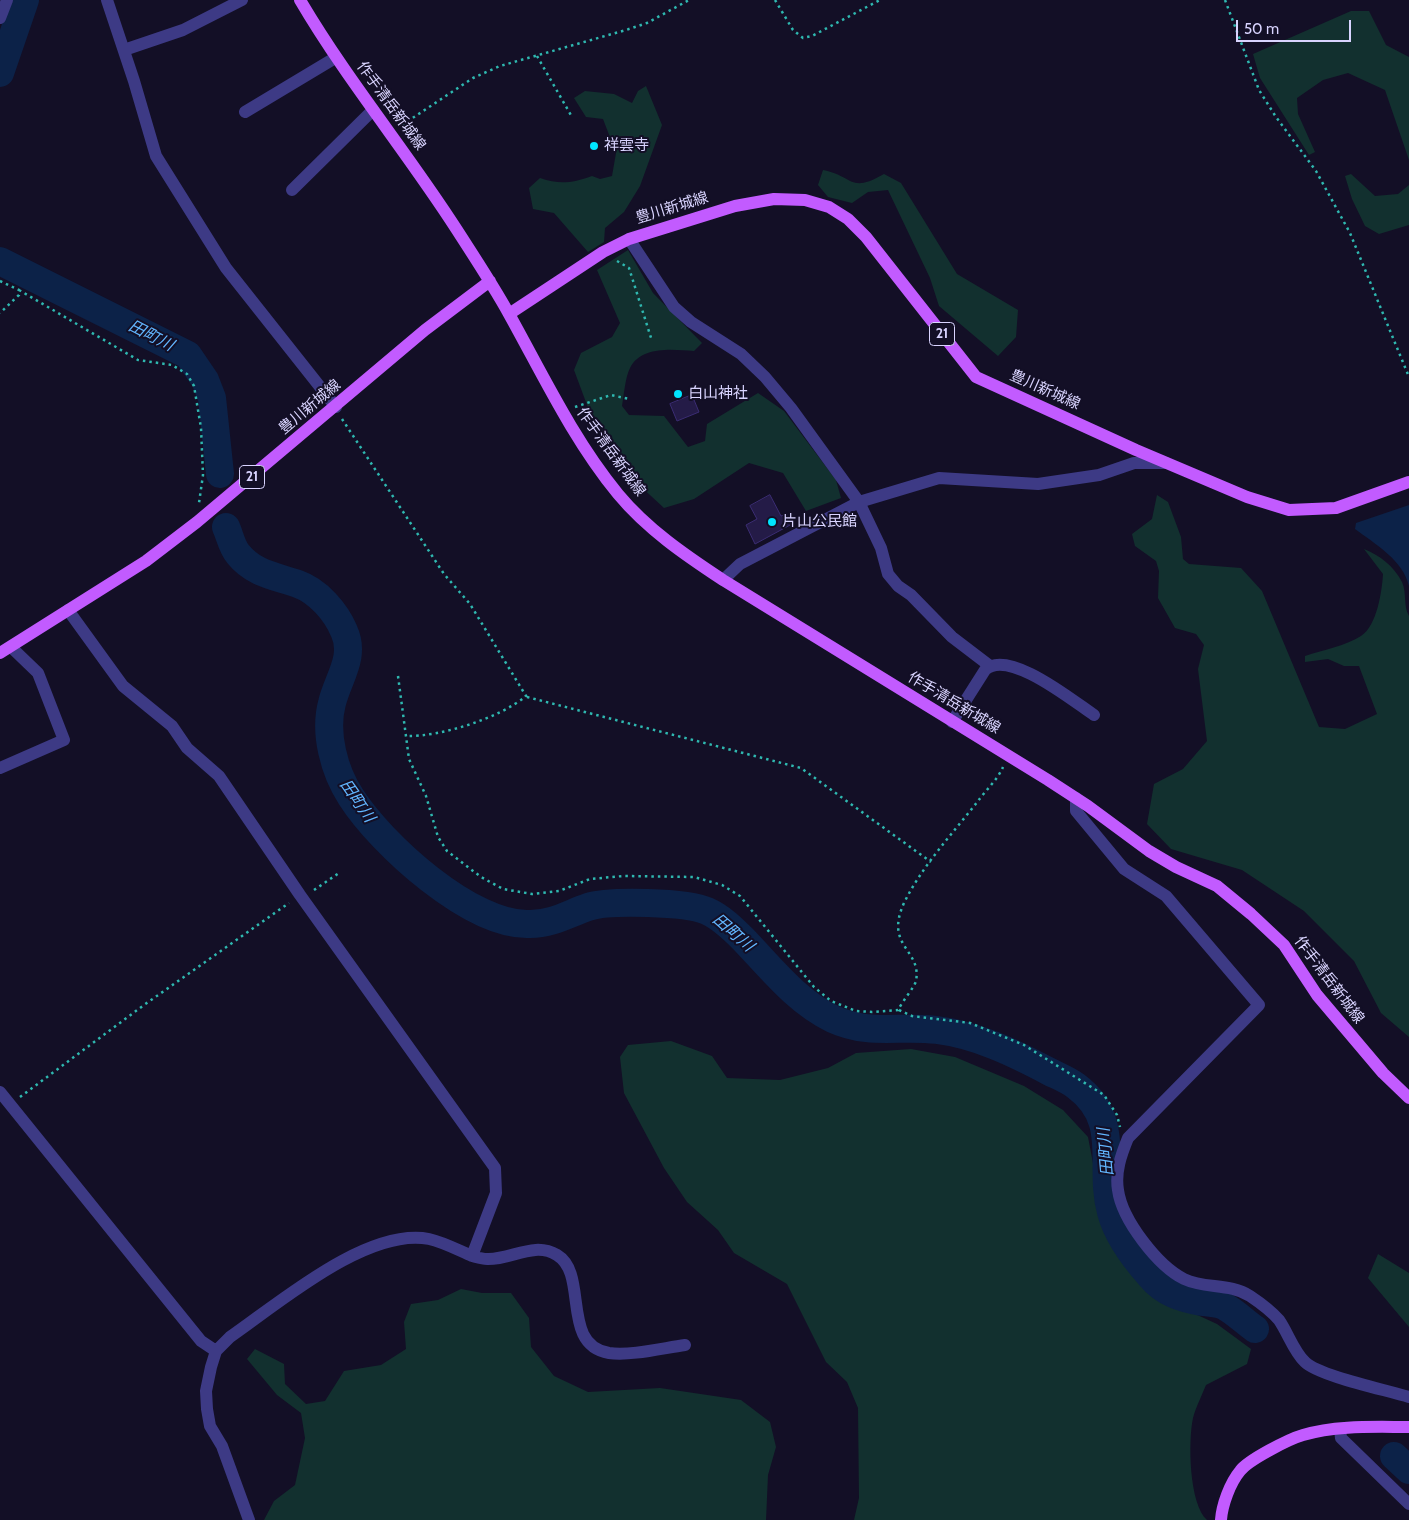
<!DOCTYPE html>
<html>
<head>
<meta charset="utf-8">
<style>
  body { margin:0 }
  #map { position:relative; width:1409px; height:1520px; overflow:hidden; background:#130f26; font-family:Cabin,sans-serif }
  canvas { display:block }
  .scale { position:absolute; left:1236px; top:20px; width:115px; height:22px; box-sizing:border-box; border:2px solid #d9d4ff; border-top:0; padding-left:6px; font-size:15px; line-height:18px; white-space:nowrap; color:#d9d4ff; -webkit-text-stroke:4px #130f26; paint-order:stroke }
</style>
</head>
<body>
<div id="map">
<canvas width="1409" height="1520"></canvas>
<div class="scale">50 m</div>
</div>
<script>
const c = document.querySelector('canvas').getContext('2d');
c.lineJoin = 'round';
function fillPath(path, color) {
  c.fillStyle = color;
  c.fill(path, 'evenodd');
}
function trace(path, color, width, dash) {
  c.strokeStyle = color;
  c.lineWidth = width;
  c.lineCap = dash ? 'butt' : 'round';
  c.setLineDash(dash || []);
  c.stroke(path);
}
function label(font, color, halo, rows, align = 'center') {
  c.font = font + ' Cabin,"Noto Sans JP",sans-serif';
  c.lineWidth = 4;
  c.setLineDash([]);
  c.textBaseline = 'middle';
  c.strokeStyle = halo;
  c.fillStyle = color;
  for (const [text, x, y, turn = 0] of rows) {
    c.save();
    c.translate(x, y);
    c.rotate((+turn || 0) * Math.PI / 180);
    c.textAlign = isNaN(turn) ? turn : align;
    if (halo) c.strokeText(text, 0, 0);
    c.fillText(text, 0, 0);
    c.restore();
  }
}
fillPath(new Path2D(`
  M1351,11H1369L1386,45L1409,57V160L1385,90L1348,73L1323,80L1297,98L1298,114L1315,152L1309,155L1260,78L1253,54Z
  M646,86L662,125L640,186L624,212L605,228L604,242L588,252L554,213L533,209L529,188L540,178C560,185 572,183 592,176L600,179L612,176L616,153L603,119L586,117L574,98L585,91L614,94L632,103L638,91Z
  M823,170C854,176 849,194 884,174L901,183L957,274L1018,310L1016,337L998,356L939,306L930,278L888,190L868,192L852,203L828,197L818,185Z
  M1351,174L1375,196L1398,194L1409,185V225L1379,234L1365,226L1352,199L1345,176Z
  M628,250L653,293L702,343L694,351C674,350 642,345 630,368C625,378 624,395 622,406L629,415L664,416L688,447L705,441L707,424L758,393L784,411L836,480L841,498L806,511L783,473L749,463L694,499L664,508L611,459L590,413L574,370L581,353L612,337L620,323L597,270Z
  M1157,495L1168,502L1181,537L1183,559L1189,564L1241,568L1262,591L1319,727L1345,729L1377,714L1359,666H1344L1328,659L1305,662V656C1323,650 1345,646 1361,636C1377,626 1382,591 1383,574L1364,549C1379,555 1394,566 1402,582C1407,593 1403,606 1409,616V1037L1381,1013L1354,961L1304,911L1242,870L1171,849L1147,824L1154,784L1183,769L1207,741L1198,669L1204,645L1196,634L1175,628L1158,598L1159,571L1156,561L1135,546L1132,534L1152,519Z
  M671,1041L712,1056L727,1078L780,1080L828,1068L856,1053L911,1049L955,1057L1024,1086L1063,1110L1088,1137L1105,1226L1120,1256L1154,1295L1217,1324L1251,1349L1247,1364L1206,1385C1202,1395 1196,1407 1193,1418C1188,1441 1189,1504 1207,1520H854L859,1498L858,1408L847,1382L826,1362L787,1284L734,1253L718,1230L687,1202L664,1168L624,1093L620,1057L628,1045Z
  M1378,1254L1409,1273V1327L1368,1278Z
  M461,1289L482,1293H511L529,1318L531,1347L554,1376L588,1392L660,1388L741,1400L770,1422L776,1447L768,1475L766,1520H264L274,1501L295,1485L305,1438L301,1413L277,1395L247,1359L255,1349L284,1364L285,1384L306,1404L325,1401L344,1371L381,1365L406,1349L404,1322L411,1304L438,1300Z`), '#12302f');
fillPath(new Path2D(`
  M1409,505V586C1403,560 1375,544 1355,529L1356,523Z`), '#0c2248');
trace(new Path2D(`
  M0,73L25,0
  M0,261L188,355L205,380L212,398L220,474
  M226,527C230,536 232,547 238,554C254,574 275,576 298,584C318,591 336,612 344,631C356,657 338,678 332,703C324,733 334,771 351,797C381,844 472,927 530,924C552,924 568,914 588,907C609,900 687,902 707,911C721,917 733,929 743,939C770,967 797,1002 833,1019C870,1036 900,1025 937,1030C977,1035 1014,1053 1050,1072C1058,1076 1068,1080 1076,1086C1123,1121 1098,1165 1111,1212C1117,1235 1134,1258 1150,1276C1164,1293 1181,1298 1202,1302C1209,1303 1218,1303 1224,1306C1235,1312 1245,1322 1255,1329
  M1394,1456L1409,1470`), '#0c2248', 28);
const building = new Path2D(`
  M692,395L699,412L677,421L670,404Z
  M770,495L781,516L787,514L792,524L755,544L746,525L757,519L750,506Z`);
fillPath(building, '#241b47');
trace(building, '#3b2d73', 1);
trace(new Path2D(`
  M775,0L793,30L803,38L812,36L880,0
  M1225,0L1259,90L1276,117L1316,171L1350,233L1409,377
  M537,56L572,117
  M402,125L473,78L500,66L626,30L647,23L689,0
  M617,261L629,268L652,341
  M0,281L19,290V295L0,313
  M19,290L138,360L172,365L187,374L194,386L201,428L203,475L199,503
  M575,407L611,395L629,399
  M342,419L444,574L470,604L526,696C500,718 440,737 406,736
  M398,676L409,759L426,796L438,837L447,851L481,877L503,889L532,894L559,891L590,879L623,876L694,877L722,885L740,896L814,987L831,1001L856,1011L872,1012L898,1010C902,1002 915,986 916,981C922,949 884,947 904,903C922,866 953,833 978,801C986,790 998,779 1003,767
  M527,697L801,768L931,862
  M314,890L339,873
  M899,1010L912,1016L970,1023L1024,1045L1104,1095L1117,1115L1120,1127
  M20,1097L144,1005L289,903`), '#2fb8b0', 2.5, [2.5, 4]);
trace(new Path2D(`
  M107,0L134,81L156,156L226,268L336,407
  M0,18L7,0
  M124,50L183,30L242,0
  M245,112L335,58
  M292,190L373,110
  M629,239L674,307L691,322L741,354L765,377L791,408L859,502L881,548L888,574L898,586L911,595L952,637L990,666
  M723,580L740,564L859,502L939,478L1038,484L1099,475L1134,463H1166
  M68,610L123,686L172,726L187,748L219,776L300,895L495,1168L496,1193L472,1256C458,1250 443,1242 429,1239C367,1227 278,1304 230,1337L216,1351L211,1367L206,1391L207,1409L210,1426L222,1446L249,1520
  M952,722L985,670C1008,648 1073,701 1094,715
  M0,768L64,740L38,673L11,647
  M1076,798V811L1124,869L1166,896L1259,1005L1128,1138C1121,1155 1115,1172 1118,1190C1122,1220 1158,1266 1184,1279C1205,1289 1230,1283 1250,1296C1259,1302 1272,1312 1279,1320C1288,1333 1294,1352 1305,1362C1319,1376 1387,1390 1409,1397
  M0,1092L201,1341L216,1351
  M472,1256C476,1257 482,1259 487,1259C511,1260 534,1241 557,1255C589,1274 560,1345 609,1353C631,1356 663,1348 685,1345
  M1340,1429L1341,1438L1409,1504`), '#3d3a85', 12);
trace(new Path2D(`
  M300,0C347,80 407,152 457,230C475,258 493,285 509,314C543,375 573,439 618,494C647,529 685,555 723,580L1048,780L1088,806L1149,851L1176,867L1217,886L1251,914L1284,945L1317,995L1383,1073L1409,1098
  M509,314L603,252L629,239L735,206L774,199L805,200L829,207L848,219L866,237L976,377L1136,450L1247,497L1289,510L1336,508L1409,482
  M0,653L146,561L197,522L425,330L490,281
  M1221,1520C1222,1505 1230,1483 1240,1471C1248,1460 1289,1439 1303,1435C1336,1425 1374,1427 1409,1427`), '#c25bff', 12);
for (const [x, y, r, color] of [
  [594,146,5,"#00e5ff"],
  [678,394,5,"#00e5ff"],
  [772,522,5,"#00e5ff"]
]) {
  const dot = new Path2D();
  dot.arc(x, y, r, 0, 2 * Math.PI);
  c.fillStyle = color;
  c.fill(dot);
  trace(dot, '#130f26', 2);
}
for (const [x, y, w] of [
  [942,334,25],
  [252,477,25]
]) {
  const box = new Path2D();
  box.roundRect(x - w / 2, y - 11.5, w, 23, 4);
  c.fillStyle = '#130f26';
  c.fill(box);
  trace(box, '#d9d4ff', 1);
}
label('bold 14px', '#d9d4ff', null, [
  ["21",942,334],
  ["21",252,477]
]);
label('15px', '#d9d4ff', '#130f26', [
  ["作手清岳新城線",391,106,54],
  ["豊川新城線",672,208,-17],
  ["豊川新城線",1045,390,24],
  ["豊川新城線",310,407,-40],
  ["作手清岳新城線",611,452,54],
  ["作手清岳新城線",954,703,31],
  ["作手清岳新城線",1329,980,53]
]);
label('15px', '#d9d4ff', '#130f26', [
  ["祥雲寺",604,146],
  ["白山神社",688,394],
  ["片山公民館",782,522]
], 'left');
label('italic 16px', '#62b6ff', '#130f26', [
  ["田町川",151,336,27],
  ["田町川",357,801,55],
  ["田町川",733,933,41],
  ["田町川",1106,1152,-95]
]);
</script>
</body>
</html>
